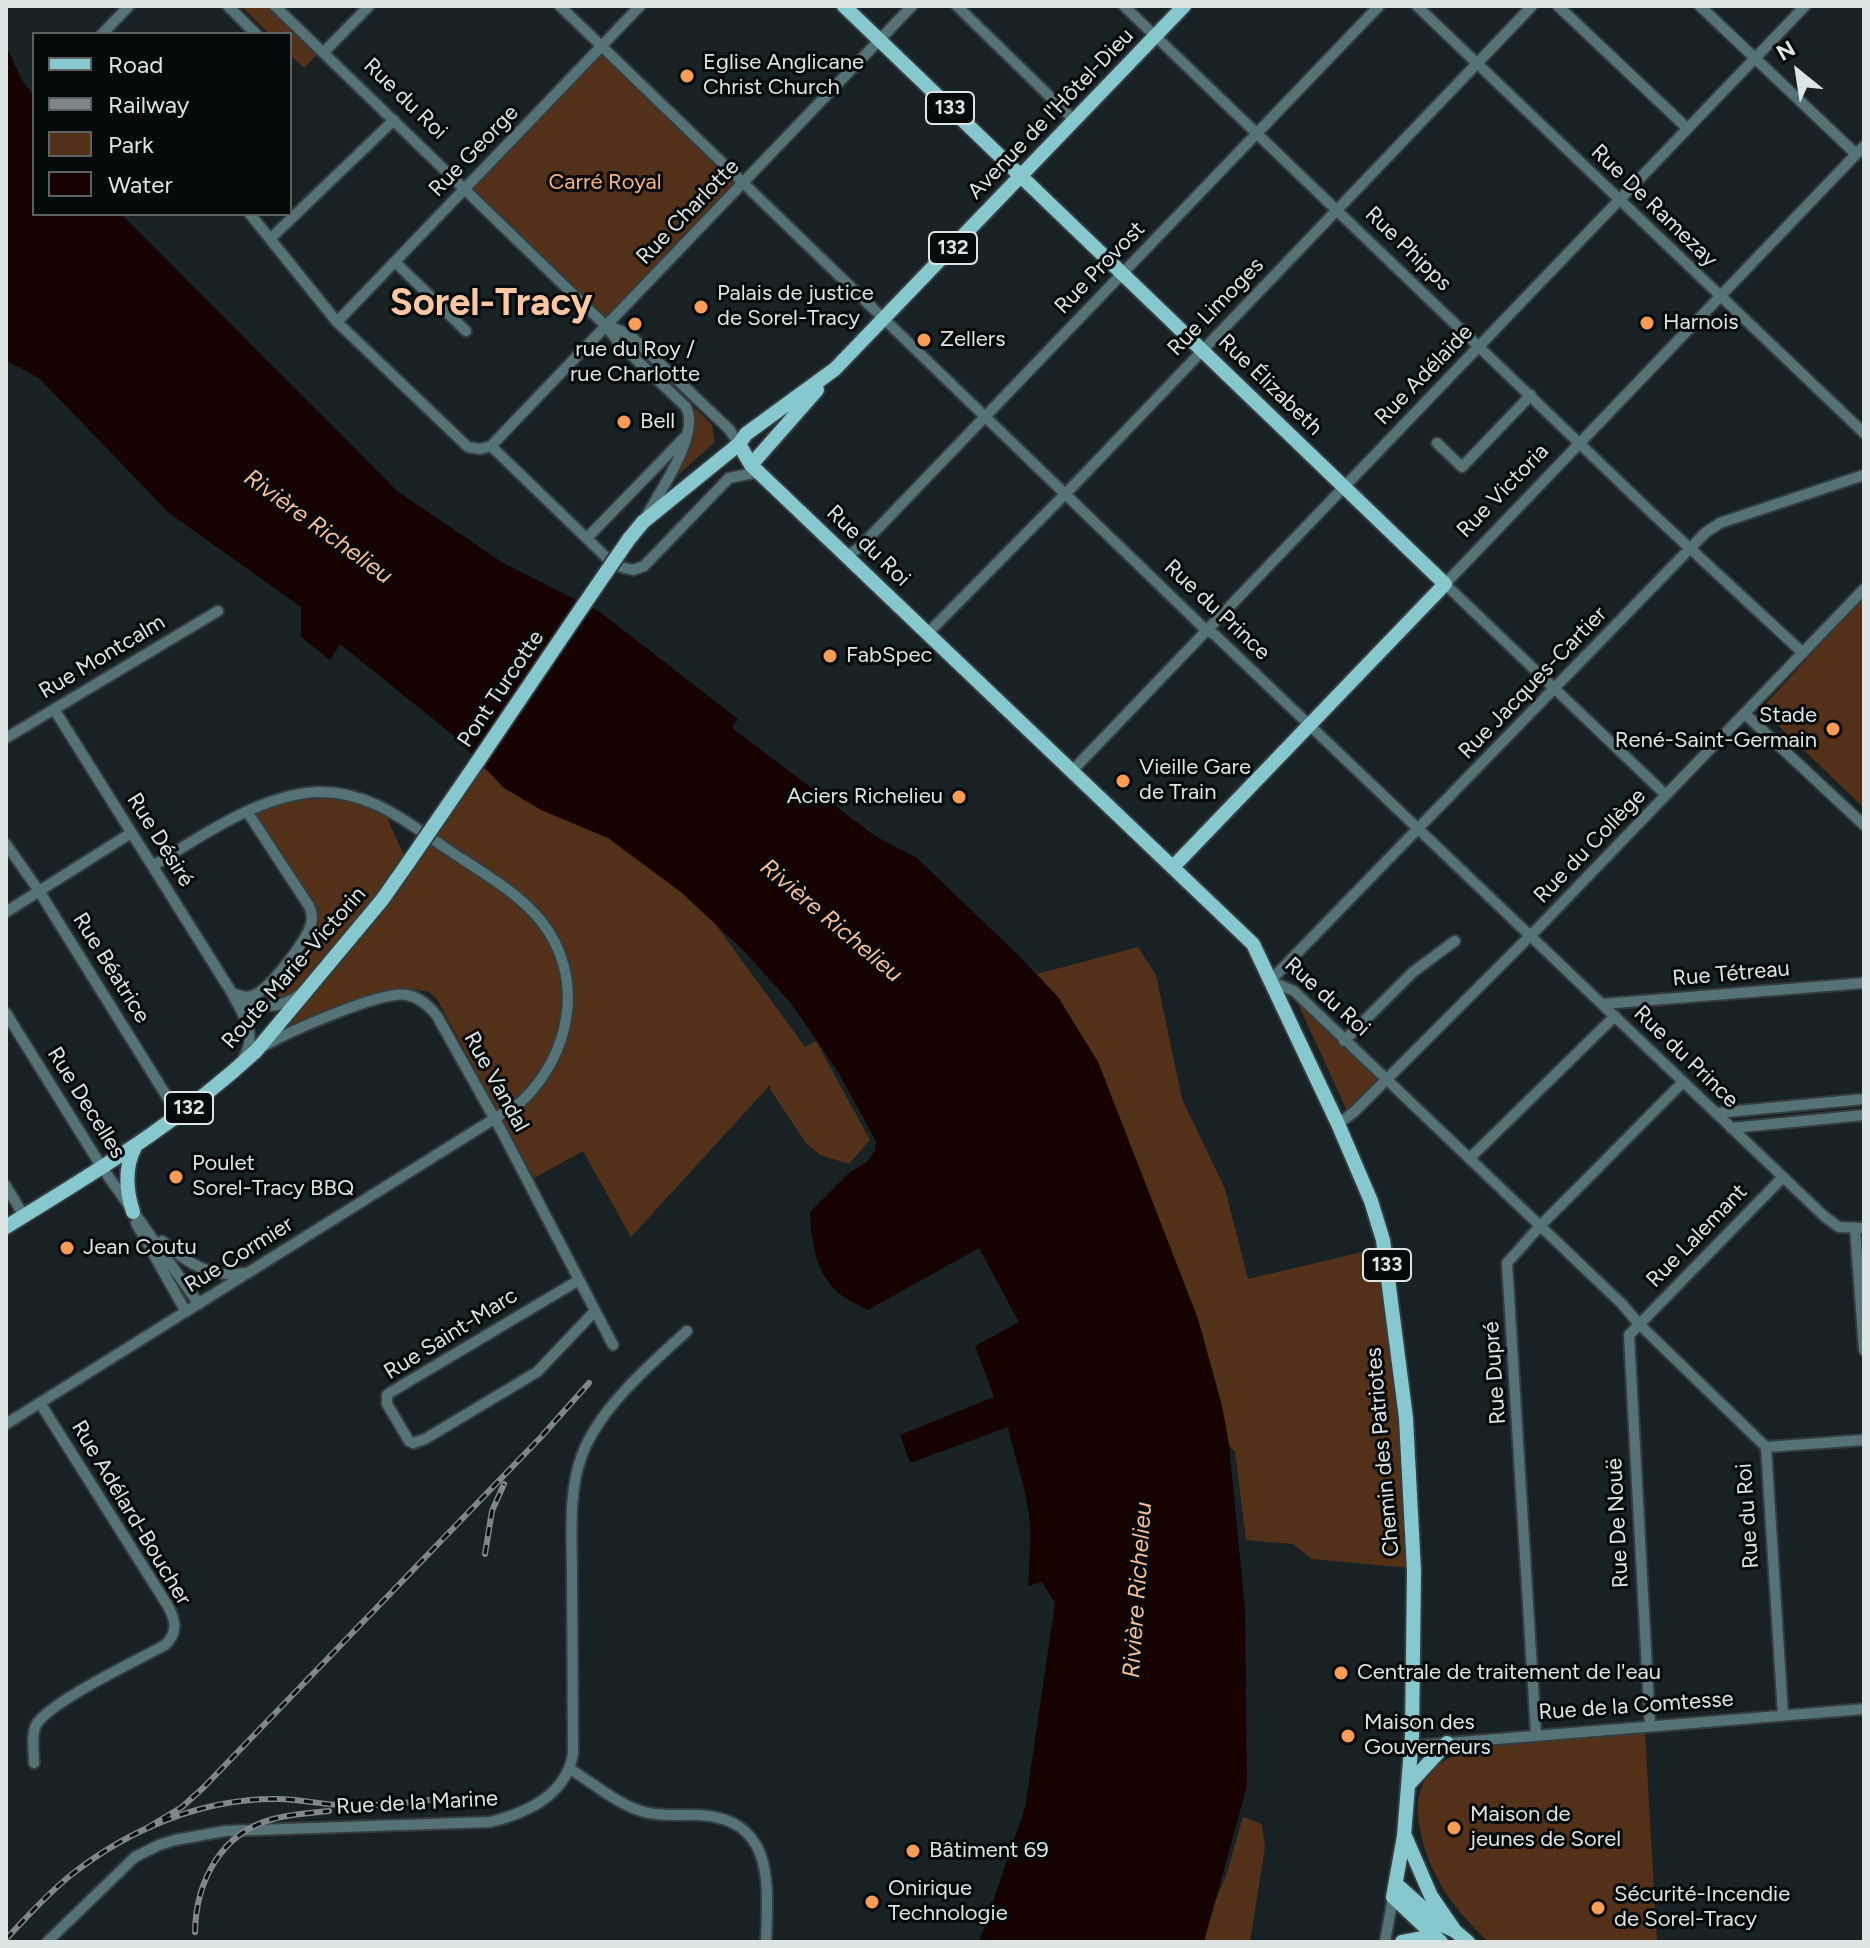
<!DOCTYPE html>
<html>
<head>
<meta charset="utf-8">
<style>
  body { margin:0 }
  #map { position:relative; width:1870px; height:1948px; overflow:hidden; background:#182123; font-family:Figtree,sans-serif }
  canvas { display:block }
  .frame { position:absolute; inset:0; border:8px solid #dde4e4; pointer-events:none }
  .legend { position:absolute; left:32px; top:32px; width:260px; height:184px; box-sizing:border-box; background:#060a0b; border:2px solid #5c6162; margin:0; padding:10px 14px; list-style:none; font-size:24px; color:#dde4e4 }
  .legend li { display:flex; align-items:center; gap:16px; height:40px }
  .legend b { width:40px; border:2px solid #5c6162 }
  .north { position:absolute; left:1758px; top:32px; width:80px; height:80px; -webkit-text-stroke:6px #060a0b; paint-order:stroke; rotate:330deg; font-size:22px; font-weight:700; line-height:32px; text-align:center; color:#dde4e4 }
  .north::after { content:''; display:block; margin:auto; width:28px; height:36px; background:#dde4e4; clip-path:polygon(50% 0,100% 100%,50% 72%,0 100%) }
</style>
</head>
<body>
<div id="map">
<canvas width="1870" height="1948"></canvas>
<div class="frame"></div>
<ul class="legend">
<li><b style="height:10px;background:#87c7ce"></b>Road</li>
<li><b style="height:10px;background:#7f8788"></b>Railway</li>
<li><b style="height:22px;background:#533119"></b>Park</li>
<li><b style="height:22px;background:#160300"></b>Water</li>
</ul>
<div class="north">N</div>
</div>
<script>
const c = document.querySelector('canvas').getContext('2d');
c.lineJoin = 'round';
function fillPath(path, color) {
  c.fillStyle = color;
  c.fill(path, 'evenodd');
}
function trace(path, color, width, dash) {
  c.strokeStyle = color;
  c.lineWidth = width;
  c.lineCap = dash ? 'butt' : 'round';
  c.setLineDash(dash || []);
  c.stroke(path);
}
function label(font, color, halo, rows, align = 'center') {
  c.font = font + ' Figtree,sans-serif';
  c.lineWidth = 6;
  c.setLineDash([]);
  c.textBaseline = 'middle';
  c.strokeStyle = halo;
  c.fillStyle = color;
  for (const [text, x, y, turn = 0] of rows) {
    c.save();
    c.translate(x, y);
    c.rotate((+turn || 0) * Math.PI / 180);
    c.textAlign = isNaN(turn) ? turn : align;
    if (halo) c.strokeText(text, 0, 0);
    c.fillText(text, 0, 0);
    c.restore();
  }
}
fillPath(new Path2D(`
  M241,6H271L320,52L304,68L290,55V34H269Z
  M603,47L742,181L604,324L465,189Z
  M695,408L712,425L715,442L658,493L691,423Z
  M1864,597V808L1761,709Z
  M489,756L689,888L805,1047L816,1041L870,1140L849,1164L820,1155L806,1143L770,1089L771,1084L631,1237L583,1151L534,1178L437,999L429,992L401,987L272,1042L306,991C288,997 275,1005 258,994L267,986L312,918L248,813L320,792L390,810L388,820L407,862Z
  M1138,947L1156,975L1182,1099L1225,1189L1248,1279L1383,1247L1406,1418L1410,1568L1312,1559L1293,1544L1246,1540L1235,1452L1229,1445L1222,1406L1198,1319L1098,1062L1058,997L1037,974Z
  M1294,995L1383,1081L1349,1115Z
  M1645,1733L1657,1942H1489C1455,1911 1428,1875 1420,1829C1404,1746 1488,1745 1547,1741C1579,1738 1612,1736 1645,1733Z
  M1243,1817L1262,1824L1265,1847L1250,1942H1200L1204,1928L1227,1873Z`), '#533119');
fillPath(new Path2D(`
  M6,46L22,80L34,96V214H121L397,491L503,563L600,612L738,719L732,728L875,836L917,858L1015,952L1058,997L1098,1062L1155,1208L1198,1319L1222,1406L1229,1445L1245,1609L1247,1786L1204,1942H979L1025,1808L1055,1603L1042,1582L1028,1586C1029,1566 1031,1544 1030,1524C1027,1490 1015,1460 1008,1427L910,1463L900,1435L994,1397L975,1346L1019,1322L979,1248L868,1310C859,1305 848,1301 840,1294C816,1275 811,1241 810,1212L850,1172L866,1163L875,1151L876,1141L837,1070L790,1002L743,950L682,893L608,838L541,810L504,788L453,735L340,644L330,660L301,637V607L169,513L39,378L9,362L6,358Z`), '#160300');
const minor = new Path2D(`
  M228,6L256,34
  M275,6L606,326L619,343L686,407C701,435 658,493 645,519
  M560,6L1206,630L1215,635L1825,1217L1839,1227L1864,1228
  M957,6L1075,121
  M1124,6L1654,515L1803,653
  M1417,6L1864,433
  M1558,6L1687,128
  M1700,6L1856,154
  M102,34L129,6
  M324,52L369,6
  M250,214L337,322L468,447L480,449L491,446
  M270,239L394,120
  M395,262L466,331
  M337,322L640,6
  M608,326L629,334L729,429L739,444
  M1437,443L1462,467L1531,395
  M491,446L912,6
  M491,446L607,558
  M587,538L685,437
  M847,556L860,547L1379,6
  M621,567L633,570L644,566L729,478L759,472
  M928,633L1075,484L1532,6
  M54,709L232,993C243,1015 258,1034 244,1057
  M1745,714L1864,825
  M6,738L218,611
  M1072,771L1805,6
  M1666,795L1445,584L1864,146
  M6,844L39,891L179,1116
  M6,912L131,833
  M232,993C240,996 248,999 256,994C271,987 307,940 311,924C313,917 312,912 309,906L248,813
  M239,998C258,1010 282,1008 299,995
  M1602,1004L1864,983
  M6,1013L103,1169L199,1304
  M1344,1041L1413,972L1455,941
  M264,1046C288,1032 382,990 407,995C420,997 429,1006 437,1016L501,1130L613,1345
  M1716,1113L1864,1099
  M1338,1124L1354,1112L1540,926L1864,589
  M1731,1128L1864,1115
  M1470,1158L1615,1016
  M6,1186L24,1216
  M136,1223L186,1312
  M1855,1228L1864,1350
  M162,1241C185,1262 212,1279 244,1273
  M579,1280L391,1392L387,1395V1404L409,1441L413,1443L425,1439L537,1372L595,1311
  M6,1424L521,1102C571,1055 586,977 541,921C516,890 476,869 444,847C404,820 369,791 318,792C261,794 199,837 153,866
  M1766,1447L1864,1440
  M1783,1715L1766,1447L1639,1324L1622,1304L1294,991L1270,981L1705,533L1720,523L1864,475
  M1650,1725L1629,1335L1783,1177
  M1536,1734L1507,1263L1540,1226L1683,1082
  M1412,1746L1864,1709
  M34,1763C34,1751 31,1736 36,1725C49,1702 138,1660 165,1645C178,1633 176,1621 168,1606L40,1403
  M570,1769C593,1783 618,1805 644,1812C662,1817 682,1814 700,1815C775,1820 768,1884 766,1942
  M47,1942L135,1857L159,1845L175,1840L225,1831L490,1822C527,1813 567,1795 573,1753C573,1694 572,1635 572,1576C572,1538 568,1491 582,1455C600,1407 651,1364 687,1331
  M1385,1942L1393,1897`);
const major = new Path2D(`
  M844,6L1445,584L1173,867
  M739,444L751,465L1253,944L1338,1124L1371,1201L1383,1240L1406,1418L1414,1571L1412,1736L1404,1836L1393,1897L1441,1942
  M751,465L817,390
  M629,539L643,522L739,444L746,434L835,369L1184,6
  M476,764L583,606
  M133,1212C126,1190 124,1168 135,1147
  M6,1227C96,1171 177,1124 256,1051L382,900L408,863
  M1410,1783L1447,1743
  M1405,1836L1431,1896L1455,1931
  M1396,1884L1442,1925L1455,1931L1468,1942
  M1402,1942L1423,1938L1437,1942`);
trace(minor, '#343c3e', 14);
trace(major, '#343c3e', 18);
trace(minor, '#557276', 10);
trace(major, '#87c7ce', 14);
const rail = new Path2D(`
  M485,1554L492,1511L504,1484
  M147,1828L182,1807L204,1787L541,1437L589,1383
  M195,1932C196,1881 221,1833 273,1819C291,1814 311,1813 329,1811
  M6,1939C27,1917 47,1894 71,1875C129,1829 203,1798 278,1799C298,1799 319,1804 339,1805C369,1807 399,1804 430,1800`);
trace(rail, '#7f8788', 6);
trace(rail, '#060a0b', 3, [9]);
const majorBridge = new Path2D(`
  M583,606L629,539
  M408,863L476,764`);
trace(majorBridge, '#343c3e', 18, []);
trace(majorBridge, '#87c7ce', 14);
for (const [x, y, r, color] of [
  [687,76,8,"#fd9c55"],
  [701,307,8,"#fd9c55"],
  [1647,323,8,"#fd9c55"],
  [635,324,8,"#fd9c55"],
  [924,340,8,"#fd9c55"],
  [624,422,8,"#fd9c55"],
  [830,656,8,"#fd9c55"],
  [1833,729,8,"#fd9c55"],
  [1123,781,8,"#fd9c55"],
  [959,797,8,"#fd9c55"],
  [176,1177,8,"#fd9c55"],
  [67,1248,8,"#fd9c55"],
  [1341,1673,8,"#fd9c55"],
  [1348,1736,8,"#fd9c55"],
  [1454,1828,8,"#fd9c55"],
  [913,1851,8,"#fd9c55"],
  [872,1902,8,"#fd9c55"],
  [1598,1908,8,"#fd9c55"]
]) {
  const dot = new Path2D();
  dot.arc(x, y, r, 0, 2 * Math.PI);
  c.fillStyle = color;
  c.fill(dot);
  trace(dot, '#060a0b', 3);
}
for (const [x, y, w] of [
  [950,108,48],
  [953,248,48],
  [189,1108,48],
  [1387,1265,48]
]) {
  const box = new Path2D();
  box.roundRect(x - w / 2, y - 16, w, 32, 6);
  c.fillStyle = '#060a0b';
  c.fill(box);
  trace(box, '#dde4e4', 2);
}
label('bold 20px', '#dde4e4', null, [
  ["133",950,108],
  ["132",953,248],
  ["132",189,1108],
  ["133",1387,1265]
]);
label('22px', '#dde4e4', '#060a0b', [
  ["Eglise Anglicane",703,63],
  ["Christ Church",703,88],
  ["Palais de justice",717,294],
  ["de Sorel-Tracy",717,319],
  ["Harnois",1663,323],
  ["Zellers",940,340],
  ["rue du Roy /",635,350,"center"],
  ["rue Charlotte",635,375,"center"],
  ["Bell",640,422],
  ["FabSpec",846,656],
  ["Stade",1817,716,"right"],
  ["René-Saint-Germain",1817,741,"right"],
  ["Vieille Gare",1139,768],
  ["de Train",1139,793],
  ["Aciers Richelieu",943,797,"right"],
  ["Poulet",192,1164],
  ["Sorel-Tracy BBQ",192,1189],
  ["Jean Coutu",83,1248],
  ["Centrale de traitement de l'eau",1357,1673],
  ["Maison des",1364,1723],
  ["Gouverneurs",1364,1748],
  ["Maison de",1470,1815],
  ["jeunes de Sorel",1470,1840],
  ["Bâtiment 69",929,1851],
  ["Onirique",888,1889],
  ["Technologie",888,1914],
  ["Sécurité-Incendie",1614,1895],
  ["de Sorel-Tracy",1614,1920]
], 'left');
label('22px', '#dde4e4', '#060a0b', [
  ["Rue du Roi",405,99,44],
  ["Avenue de l'Hôtel-Dieu",1051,114,-46],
  ["Rue George",474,151,-46],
  ["Rue De Ramezay",1654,206,44],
  ["Rue Charlotte",688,212,-46],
  ["Rue Phipps",1408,249,44],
  ["Rue Provost",1100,268,-46],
  ["Rue Limoges",1216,307,-46],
  ["Rue Adélaïde",1424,375,-46],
  ["Rue Élizabeth",1270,385,44],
  ["Rue Victoria",1503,491,-46],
  ["Rue du Roi",868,546,44],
  ["Rue du Prince",1217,610,43],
  ["Rue Montcalm",102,657,-31],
  ["Rue Jacques-Cartier",1533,683,-46],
  ["Pont Turcotte",501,689,-56],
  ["Rue Désiré",160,840,58],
  ["Rue du Collège",1590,846,-46],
  ["Rue Béatrice",111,968,58],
  ["Route Marie-Victorin",294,968,-49],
  ["Rue Tétreau",1731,974,-5],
  ["Rue du Roi",1327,997,42],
  ["Rue du Prince",1686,1057,44],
  ["Rue Vandal",496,1082,61],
  ["Rue Decelles",86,1103,58],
  ["Rue Lalemant",1697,1236,-46],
  ["Rue Cormier",239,1255,-32],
  ["Rue Saint-Marc",451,1334,-32],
  ["Rue Dupré",1495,1373,-94],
  ["Chemin des Patriotes",1383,1452,-95],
  ["Rue Adélard-Boucher",131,1513,59],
  ["Rue du Roi",1748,1516,-94],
  ["Rue De Nouë",1618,1523,-93],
  ["Rue de la Comtesse",1636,1706,-4],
  ["Rue de la Marine",417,1803,-3]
]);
label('22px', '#fbb280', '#060a0b', [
  ["Carré Royal",605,183]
]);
label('italic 24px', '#fabf98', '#060a0b', [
  ["Rivière Richelieu",318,527,36],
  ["Rivière Richelieu",831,921,40],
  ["Rivière Richelieu",1138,1590,-86]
]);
label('bold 38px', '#ffc8a3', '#060a0b', [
  ["Sorel-Tracy",491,304]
]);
</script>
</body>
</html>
